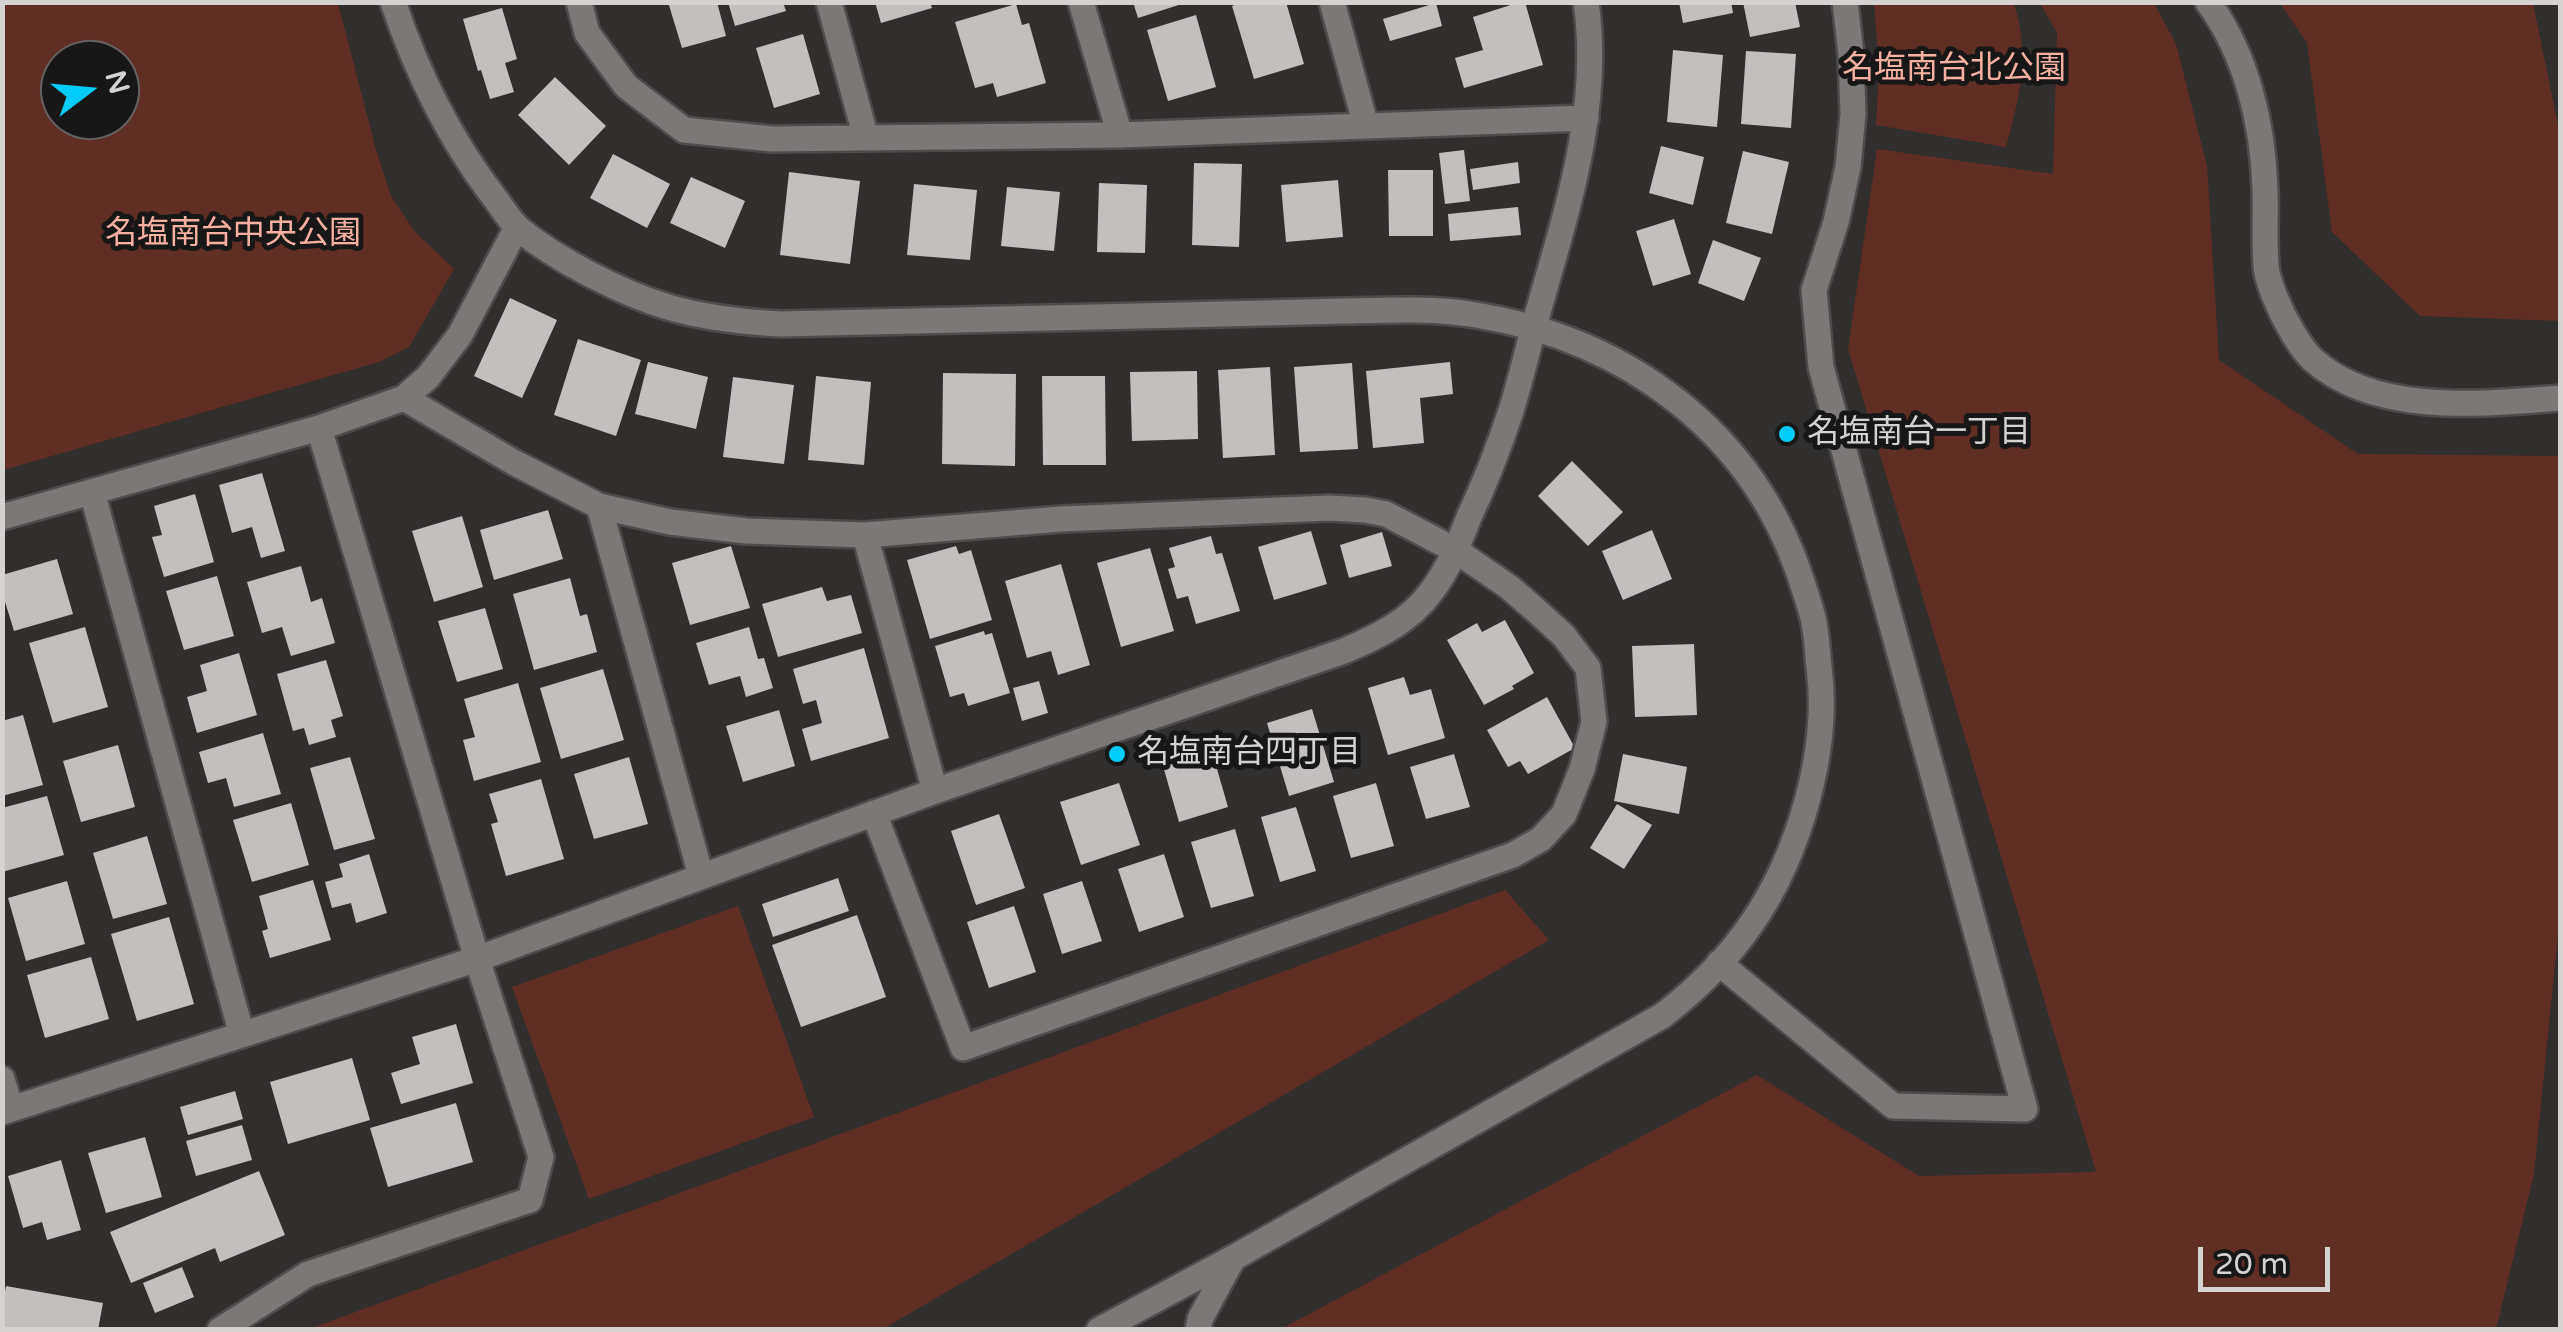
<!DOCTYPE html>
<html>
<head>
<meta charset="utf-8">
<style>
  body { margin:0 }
  #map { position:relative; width:2563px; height:1332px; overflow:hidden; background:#312e2e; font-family:"Varela Round",sans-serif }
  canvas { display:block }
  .frame { position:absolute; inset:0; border:5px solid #d5d2d2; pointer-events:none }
  .north { position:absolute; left:40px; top:40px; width:100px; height:100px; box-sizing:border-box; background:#181717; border:2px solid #646262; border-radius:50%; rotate:74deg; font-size:28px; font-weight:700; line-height:40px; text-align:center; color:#d5d2d2 }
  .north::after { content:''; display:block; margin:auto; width:35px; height:45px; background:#01cbf9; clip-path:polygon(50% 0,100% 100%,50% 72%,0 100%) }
  .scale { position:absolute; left:2198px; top:1247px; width:132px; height:45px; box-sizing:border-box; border:5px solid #d5d2d2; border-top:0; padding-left:12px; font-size:30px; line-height:35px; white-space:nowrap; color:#d5d2d2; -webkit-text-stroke:8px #181717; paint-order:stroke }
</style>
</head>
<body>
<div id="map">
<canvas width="2563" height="1332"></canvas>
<div class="frame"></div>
<div class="north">N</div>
<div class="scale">20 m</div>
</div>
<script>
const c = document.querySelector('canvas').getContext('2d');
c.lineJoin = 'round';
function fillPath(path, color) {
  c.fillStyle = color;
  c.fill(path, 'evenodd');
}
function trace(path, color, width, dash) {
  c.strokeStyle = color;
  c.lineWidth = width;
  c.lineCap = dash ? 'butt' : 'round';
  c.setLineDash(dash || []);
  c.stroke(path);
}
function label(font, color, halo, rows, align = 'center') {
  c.font = font + ' "Varela Round","Noto Sans JP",sans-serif';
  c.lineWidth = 10;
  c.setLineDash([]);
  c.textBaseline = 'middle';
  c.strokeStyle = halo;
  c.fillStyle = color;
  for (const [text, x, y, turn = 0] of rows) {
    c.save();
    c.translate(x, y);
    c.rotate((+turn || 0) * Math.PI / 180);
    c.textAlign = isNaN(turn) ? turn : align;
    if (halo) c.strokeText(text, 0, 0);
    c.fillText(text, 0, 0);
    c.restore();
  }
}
fillPath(new Path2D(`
  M3,2L338,3L376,150L391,196L415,232L454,269L409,347L379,362L3,470ZM120,60V120H60V60Z
  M1874,3H2014C2030,55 2020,96 2006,147L1876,125L1879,68Z
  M2040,3H2154L2176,44L2207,166L2219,360L2358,454L2560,456V915L2534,1174L2496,1329H1281L1757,1075L1919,1176L2096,1172L1848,349L1877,149L2053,174L2057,33Z
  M2280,3H2533L2560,135V321L2420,316L2332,232L2307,43Z
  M1505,890L1549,940L883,1329H309Z
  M738,906L814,1117L589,1199L512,987Z`), '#612e25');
fillPath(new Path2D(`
  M668,2H717L726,36L682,48Z
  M728,2H783L786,11L735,26Z
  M875,2H930L932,8L881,23Z
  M1133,2H1185V3L1138,18Z
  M1243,2H1286L1304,64L1254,79L1232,6Z
  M1520,2H1525L1543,65L1464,88L1455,58L1483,50L1473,17Z
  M1679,2H1731L1733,13L1683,23Z
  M1743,2H1795L1800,27L1750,37Z
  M1436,3L1442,26L1390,41L1383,19Z
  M1016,4L1022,25L1029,23L1046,83L997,97L993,83L975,88L955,22Z
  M502,8L517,59L505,63L514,92L490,99L481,70L478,71L463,19Z
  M1196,15L1216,87L1168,101L1147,30Z
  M803,34L820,94L774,108L756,48Z
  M1673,50L1723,55L1717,127L1667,122Z
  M1746,51L1796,54L1791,128L1741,124Z
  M555,77L606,126L569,165L518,115Z
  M1661,146L1704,157L1693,205L1649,193Z
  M1464,150L1470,201L1445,204L1439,153Z
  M1743,151L1789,162L1772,234L1726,223Z
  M613,154L670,184L647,228L590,198Z
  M1518,162L1520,183L1473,190L1470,169Z
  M1194,163L1242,164L1239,247L1192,245Z
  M1388,170H1433V236H1389Z
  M789,172L860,181L850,264L780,255Z
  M691,177L745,201L725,248L670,223Z
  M1338,180L1343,237L1286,242L1281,185Z
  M1099,183L1147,185L1145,253L1097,252Z
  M914,184L977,190L970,260L907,255Z
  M1007,187L1060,192L1054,251L1001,246Z
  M1518,207L1521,235L1450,241L1448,214Z
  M1674,219L1691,274L1653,286L1636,231Z
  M1713,240L1761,258L1744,301L1698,283Z
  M510,298L557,320L522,398L474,376Z
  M578,339L641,360L616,436L554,415Z
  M648,362L708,377L696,429L635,414Z
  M1450,362L1453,394L1420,398L1424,443L1373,448L1366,371Z
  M1352,363L1358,449L1300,452L1294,367Z
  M1270,367L1275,455L1223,458L1218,370Z
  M1197,371L1198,439L1132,441L1130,372Z
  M943,373L1016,374L1015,466L942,464Z
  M816,376L871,382L864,465L808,460Z
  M1042,376H1105L1106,465H1043Z
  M733,377L794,385L784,464L723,457Z
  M1572,461L1623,512L1588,546L1538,496Z
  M262,473L285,551L261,558L252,527L232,533L219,485Z
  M195,494L214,562L164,577L152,537L162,535L154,506Z
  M548,510L563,559L494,580L480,530Z
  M462,516L483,587L434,602L412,531Z
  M1652,530L1672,579L1623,600L1602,551Z
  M1311,531L1327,584L1274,600L1258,547Z
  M1382,532L1392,566L1349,578L1340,545Z
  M1211,536L1216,554L1222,553L1240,611L1196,624L1188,596L1177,599L1168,569L1175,567L1169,548Z
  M731,546L750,608L690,625L672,563Z
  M956,546L959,554L971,550L992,620L930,639L907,560Z
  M1150,548L1174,631L1121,647L1097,563Z
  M57,559L73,614L14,631L2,592V575Z
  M1061,564L1090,665L1058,675L1051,651L1027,658L1005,581Z
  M301,566L311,602L322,598L335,643L291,656L282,627L262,633L247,582Z
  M217,576L234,636L184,650L166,591Z
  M570,578L580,616L587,614L597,652L534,670L513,594Z
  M822,587L827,601L851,595L862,633L778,657L762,604Z
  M485,608L503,669L457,682L438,621Z
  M1505,620L1534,673L1512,686L1514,689L1484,705L1447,640L1477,623L1482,632Z
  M85,627L108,707L53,723L29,643Z
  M749,627L758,659L764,658L773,688L746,697L740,676L709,685L696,643Z
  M984,631L985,635L992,633L1010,693L968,706L964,693L950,697L935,646Z
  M1694,644L1697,715L1635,717L1632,646Z
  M864,648L889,738L811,761L802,729L822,723L816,700L803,704L793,669Z
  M239,653L257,715L197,733L187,697L207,691L200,665Z
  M326,660L343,716L331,720L336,737L309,745L304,728L293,731L277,674Z
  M603,669L624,740L561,759L540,688Z
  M1404,677L1410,695L1431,689L1445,738L1388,755L1368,688Z
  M1039,681L1048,713L1022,721L1013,688Z
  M518,683L541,762L474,781L463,740L475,737L464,699Z
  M1547,697L1575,748L1528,774L1520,761L1508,767L1487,730Z
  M1312,709L1334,782L1289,796L1267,723Z
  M779,710L795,766L743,782L726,726Z
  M23,715L43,785L2,796V721Z
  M263,733L281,794L234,807L226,778L208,783L199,752Z
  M1208,738L1228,807L1179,822L1159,752Z
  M118,745L135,807L81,822L63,761Z
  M1454,754L1470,807L1426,819L1410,767Z
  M1623,754L1687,767L1679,814L1614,801Z
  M350,757L375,839L334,850L310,768Z
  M629,757L648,824L594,839L574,774Z
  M541,779L564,859L506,876L491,824L498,822L489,794Z
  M1119,783L1140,845L1081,865L1060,802Z
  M1376,783L1394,846L1351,858L1333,796Z
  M47,796L64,855L2,872V808Z
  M291,803L309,865L252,882L233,820Z
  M1617,804L1652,825L1624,869L1590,848Z
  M1296,807L1316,871L1280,882L1261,817Z
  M999,814L1025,888L976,905L951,831Z
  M1235,829L1254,896L1211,908L1191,842Z
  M147,836L167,904L113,919L93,853Z
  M369,854L387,913L356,923L351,903L332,908L325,882L343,877L339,864Z
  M1164,854L1184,917L1139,932L1118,869Z
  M838,878L849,911L773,937L762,904Z
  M313,880L331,940L270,958L262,931L268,929L259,896Z
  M67,881L85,944L26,961L8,898Z
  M1082,881L1102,941L1062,954L1043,894Z
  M1014,906L1036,972L989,988L967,922Z
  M857,915L886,997L801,1027L772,945Z
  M169,917L194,1004L137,1021L111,934Z
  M91,957L109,1019L45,1038L27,975Z
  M456,1024L473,1083L401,1104L391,1073L420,1064L412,1037Z
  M352,1058L370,1120L288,1144L270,1082Z
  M235,1091L243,1119L188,1135L180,1107Z
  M456,1103L473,1162L388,1187L370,1128Z
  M242,1125L252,1160L196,1176L186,1141Z
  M145,1137L162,1197L106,1213L88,1153Z
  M61,1160L81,1230L47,1240L42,1222L23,1228L8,1176Z
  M259,1171L285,1235L220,1262L215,1248L131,1283L110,1232Z
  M182,1267L194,1297L155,1313L143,1283Z
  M6,1286L103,1303L98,1330H2V1308Z`), '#c3bfbe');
const minor = new Path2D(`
  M393,2C416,70 448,136 491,193C500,204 508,219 519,229C557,260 621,293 668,307C705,318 743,322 781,324C915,321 1048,318 1182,315C1236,314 1291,312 1345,311C1388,310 1434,308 1476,315C1627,340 1752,431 1801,579C1805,592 1810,605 1813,618C1817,634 1817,651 1819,667C1830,749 1799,855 1752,923C1728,958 1696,990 1662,1016L1233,1258L1099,1330
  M579,2L587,33L626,86L684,130L772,139L1120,135L1586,118
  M829,2L866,138
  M1081,2L1120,135
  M1332,2L1366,126
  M2208,2C2247,55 2263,125 2265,189C2266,214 2264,239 2266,265C2267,281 2276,300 2283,315C2291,330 2300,347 2312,359C2375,416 2482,404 2560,398
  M404,398L515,463L599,506L670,522L746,531L865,535L1061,519L1329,508L1365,510L1386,514L1455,550L1509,587L1539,613L1564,636L1588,668L1594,722L1582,769L1564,814L1541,839L1513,855L963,1048L874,813
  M92,492L242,1035
  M599,506L701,876
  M2,517L319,428L404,398L428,377L460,335L517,227
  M865,535L935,791
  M1719,963L1893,1106L2025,1109L1821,367L1814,290L1836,222L1848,167L1853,114L1851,54L1845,2
  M2,1079L11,1109
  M2,1112L477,959L935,791L1344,651C1377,637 1410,621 1431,592C1448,570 1459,543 1469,517C1485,483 1499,447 1511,411C1520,382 1527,352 1535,323C1564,218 1602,112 1586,2
  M220,1330L308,1274L530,1200L541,1157L477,959L319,428
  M1198,1330L1200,1319L1233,1258`);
trace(minor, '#4e4b4b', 30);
trace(minor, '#7b7877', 25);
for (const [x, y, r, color] of [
  [1787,434,10,"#01cbf9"],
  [1117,754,10,"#01cbf9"]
]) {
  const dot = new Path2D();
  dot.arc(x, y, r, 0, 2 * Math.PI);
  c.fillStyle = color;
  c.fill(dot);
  trace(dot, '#181717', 4);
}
label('32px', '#f7b0a1', '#181717', [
  ["名塩南台北公園",1954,70],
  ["名塩南台中央公園",233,235]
]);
label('32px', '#d5d2d2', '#181717', [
  ["名塩南台一丁目",1807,434],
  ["名塩南台四丁目",1137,754]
], 'left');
</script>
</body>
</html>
